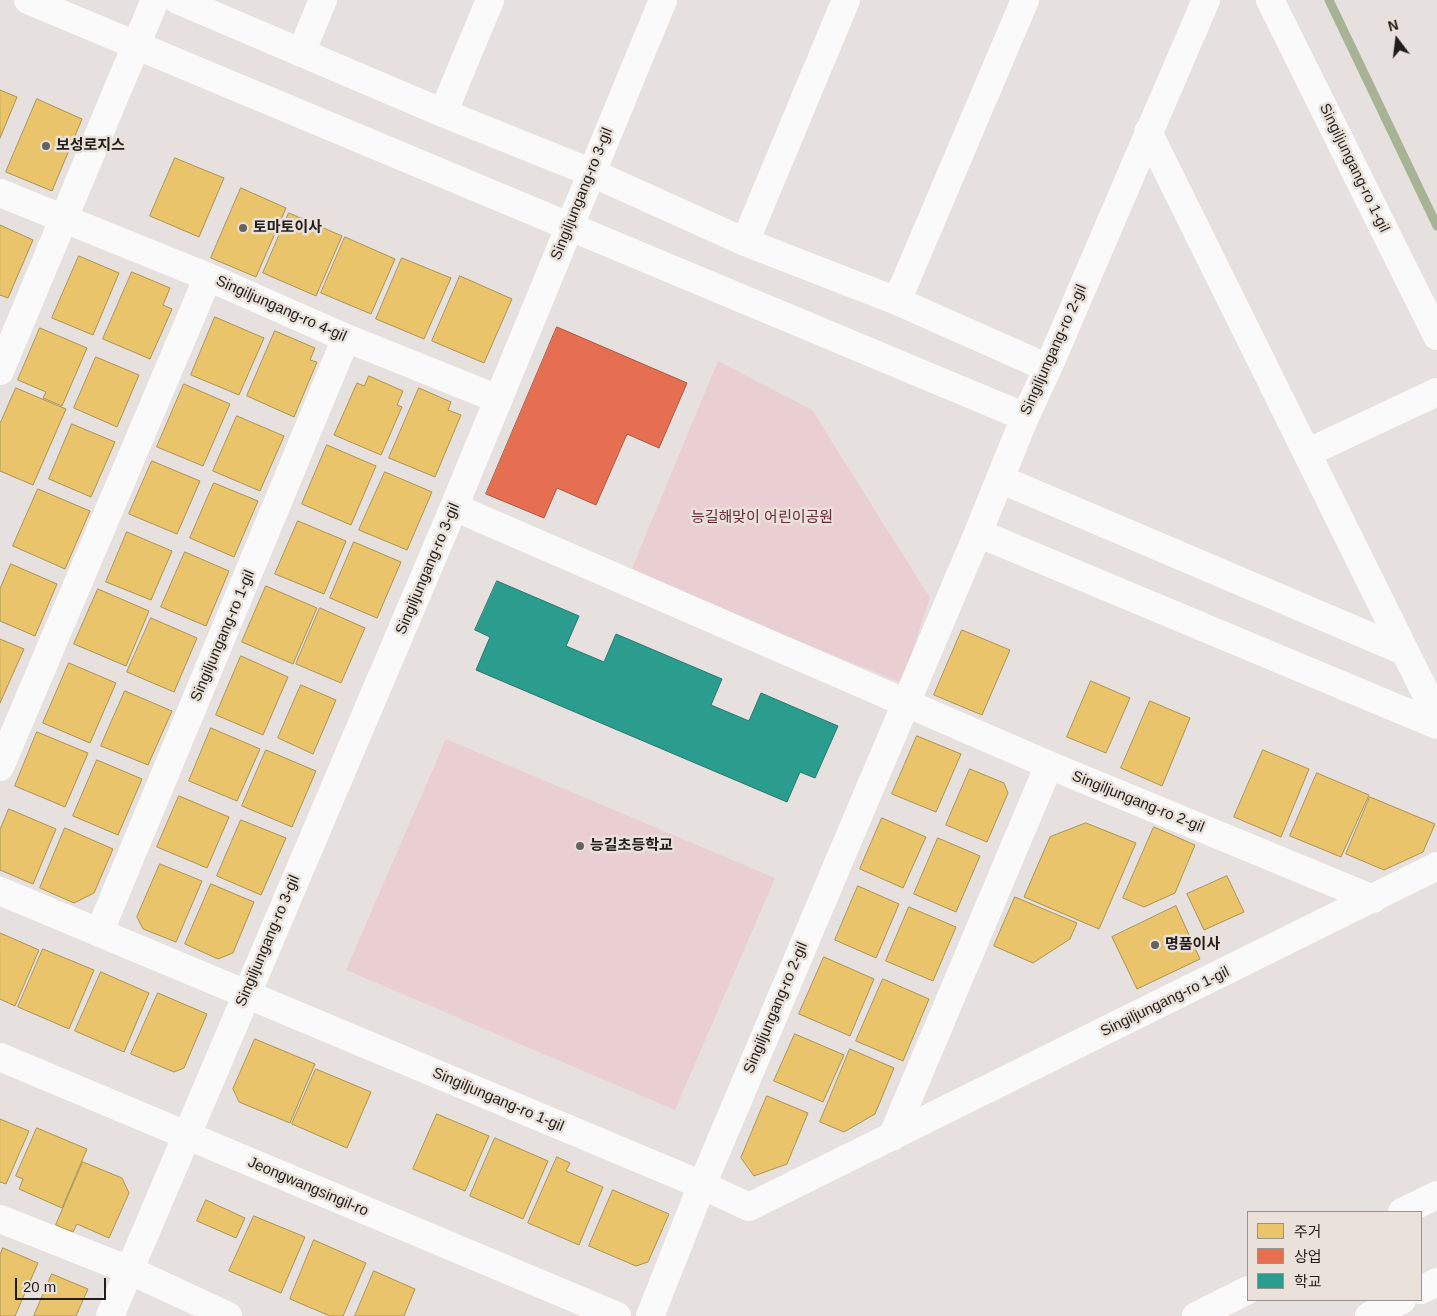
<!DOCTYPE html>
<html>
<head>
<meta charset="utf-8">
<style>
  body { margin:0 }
  #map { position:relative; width:1437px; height:1316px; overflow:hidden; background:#e6e1de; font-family:Helvetica,"Noto Sans KR",sans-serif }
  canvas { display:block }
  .legend { position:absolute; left:1247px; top:1211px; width:175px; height:90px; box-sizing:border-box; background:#e9e1da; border:1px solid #99938e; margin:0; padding:6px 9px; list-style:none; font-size:15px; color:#201e1b }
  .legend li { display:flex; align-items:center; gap:10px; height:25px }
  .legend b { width:25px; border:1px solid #99938e }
  .north { position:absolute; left:1372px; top:15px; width:50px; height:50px; -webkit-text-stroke:4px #e9e1da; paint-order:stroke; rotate:345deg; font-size:14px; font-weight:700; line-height:20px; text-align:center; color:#201e1b }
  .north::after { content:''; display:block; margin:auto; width:18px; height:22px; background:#201e1b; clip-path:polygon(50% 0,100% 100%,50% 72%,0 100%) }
  .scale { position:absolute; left:15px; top:1278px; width:91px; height:22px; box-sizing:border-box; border:2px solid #201e1b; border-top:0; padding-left:6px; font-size:15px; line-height:18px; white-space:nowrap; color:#201e1b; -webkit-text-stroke:4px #e9e1da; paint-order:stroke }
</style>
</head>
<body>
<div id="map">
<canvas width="1437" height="1316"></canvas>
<ul class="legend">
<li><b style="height:14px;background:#e9c46a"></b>주거</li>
<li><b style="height:14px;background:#e76f51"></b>상업</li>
<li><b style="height:14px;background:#2a9d8f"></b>학교</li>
</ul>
<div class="north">N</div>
<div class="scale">20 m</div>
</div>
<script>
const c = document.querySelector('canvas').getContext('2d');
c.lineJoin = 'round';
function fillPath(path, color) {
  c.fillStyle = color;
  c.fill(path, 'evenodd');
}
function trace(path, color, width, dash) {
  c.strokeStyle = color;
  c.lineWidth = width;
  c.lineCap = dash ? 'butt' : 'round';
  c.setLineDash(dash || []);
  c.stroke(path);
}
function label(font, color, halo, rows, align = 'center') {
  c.font = font + ' Helvetica,"Noto Sans KR",sans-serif';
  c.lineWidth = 5;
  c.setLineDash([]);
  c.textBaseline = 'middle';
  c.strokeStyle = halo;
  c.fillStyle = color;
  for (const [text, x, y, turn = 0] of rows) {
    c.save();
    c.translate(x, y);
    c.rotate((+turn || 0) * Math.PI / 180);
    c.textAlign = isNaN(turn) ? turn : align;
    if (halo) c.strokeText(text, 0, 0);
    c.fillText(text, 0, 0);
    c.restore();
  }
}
fillPath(new Path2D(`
  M718,361L812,410L930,598L902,683L630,573Z
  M446,739L775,878L675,1110L346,970Z`), '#eacfd2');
const homes = new Path2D(`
  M0,90L17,97L0,138Z
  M37,99L82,119L52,191L6,172Z
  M175,158L224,178L199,237L150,216Z
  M241,188L286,208L256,277L211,258Z
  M289,213L342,236L316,296L263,273Z
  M0,225L33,240L8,298L0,295Z
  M345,237L395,259L371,314L321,293Z
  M79,256L119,273L93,335L52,318Z
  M402,258L451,278L424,339L376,319Z
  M132,272L170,288L163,305L172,309L150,359L103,339Z
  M460,276L512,299L484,363L432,341Z
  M215,317L264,338L239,395L191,375Z
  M40,328L87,348L62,406L43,398L46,392L18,380Z
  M275,331L315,348L310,360L317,362L294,417L247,396Z
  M96,357L139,375L117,427L74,408Z
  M369,376L403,391L397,405L402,407L381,455L334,435L357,383L364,386Z
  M184,384L230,404L203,466L157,447Z
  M16,388L66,409L33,485L0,471V424Z
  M419,388L451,402L448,410L461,415L435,477L389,458Z
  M237,416L284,436L260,491L213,471Z
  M72,424L115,442L91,497L49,479Z
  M327,445L376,466L351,525L302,504Z
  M152,461L200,481L177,534L129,514Z
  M385,472L432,492L407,550L359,530Z
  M214,483L258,501L234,557L190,538Z
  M38,489L90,511L65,569L13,546Z
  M298,521L346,541L324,594L275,574Z
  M127,532L172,551L151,600L106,582Z
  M354,542L401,562L377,618L330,598Z
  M185,552L229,571L206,626L161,607Z
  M11,564L57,584L35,636L0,621V589Z
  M266,586L317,608L293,664L242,642Z
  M98,589L149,611L126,666L74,644Z
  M320,608L365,628L341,683L296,664Z
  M151,618L197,638L174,692L127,672Z
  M962,630L1010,650L982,715L934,695Z
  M0,639L24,649L0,703Z
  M241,656L288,677L263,735L216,715Z
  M69,663L116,683L90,743L43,723Z
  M1091,681L1130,698L1106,753L1067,737Z
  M301,685L336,700L313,754L278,738Z
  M125,691L172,711L148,765L101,746Z
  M1150,701L1190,718L1162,786L1121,768Z
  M211,728L260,749L237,801L189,781Z
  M37,732L88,753L65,807L15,786Z
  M917,736L961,754L936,812L892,794Z
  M266,750L316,771L292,827L242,806Z
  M1263,750L1309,769L1281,837L1234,817Z
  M97,760L142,779L118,835L73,816Z
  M970,769L1004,783L1008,793L987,842L946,825Z
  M1317,773L1369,795L1341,857L1290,836Z
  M179,796L229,817L207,868L157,847Z
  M1370,797L1435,824L1423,852L1384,870L1346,854Z
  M9,809L56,829L33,884L0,870V830Z
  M882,818L926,837L903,888L860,869Z
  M241,820L286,838L261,895L217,876Z
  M1086,823L1136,843L1099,929L1024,897L1050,837Z
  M1154,827L1195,845L1175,893L1144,907L1123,898Z
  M65,828L113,849L94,893L74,903L40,888Z
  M938,838L980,856L956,912L914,894Z
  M160,864L202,881L176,942L143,929L137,917Z
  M1227,876L1244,912L1204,930L1187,894Z
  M211,884L254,902L233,953L218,959L185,944Z
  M858,886L899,904L876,958L835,940Z
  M1015,897L1077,923L1070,939L1033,963L994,946Z
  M1176,906L1200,959L1137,989L1112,937Z
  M909,907L956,927L933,981L886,961Z
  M0,933L39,950L15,1006L0,999Z
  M43,949L94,970L69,1029L18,1007Z
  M824,957L874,979L850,1036L799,1014Z
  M101,972L149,993L124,1052L75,1031Z
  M883,979L929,999L903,1061L856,1041Z
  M158,993L207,1014L184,1068L174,1072L131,1054Z
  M795,1034L844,1055L823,1102L774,1081Z
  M255,1039L315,1064L290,1123L239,1102L233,1089Z
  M850,1049L894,1068L875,1114L844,1132L820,1122Z
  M316,1069L371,1092L347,1148L292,1124Z
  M767,1096L808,1113L787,1164L754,1176L741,1158Z
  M437,1114L489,1136L465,1191L413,1169Z
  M0,1119L29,1131L6,1184L0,1182Z
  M37,1128L87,1149L62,1208L19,1189L23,1179L16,1176Z
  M495,1138L548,1161L523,1219L470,1196Z
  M557,1157L570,1163L566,1171L603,1187L579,1245L528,1223Z
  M83,1162L122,1178L129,1193L109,1238L77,1224L73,1232L56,1225Z
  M613,1190L669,1214L648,1262L636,1266L589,1246Z
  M206,1200L245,1218L236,1238L197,1221Z
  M254,1216L305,1237L281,1293L229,1271Z
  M314,1240L366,1263L343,1316H330L290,1299Z
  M3,1248L38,1263L15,1316H0V1255Z
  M374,1271L415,1289L404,1316H355Z
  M52,1274L88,1289L76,1316H34Z`);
fillPath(homes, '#e9c46a');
trace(homes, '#ad9252', 1);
const shops = new Path2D(`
  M557,327L687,383L659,448L627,434L596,505L557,488L544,518L486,494Z`);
fillPath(shops, '#e76f51');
trace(shops, '#ab5741', 1);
const schools = new Path2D(`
  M497,581L579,616L566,646L604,662L616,634L722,679L711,705L749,721L761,693L838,726L815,778L800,772L787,802L476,670L490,637L475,630Z`);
fillPath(schools, '#2a9d8f');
trace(schools, '#27776c', 1);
trace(new Path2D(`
  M1329,0L1437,226`), '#a8b396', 9);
trace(new Path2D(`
  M28,0L1025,417
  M178,0L443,113L590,172L745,242L897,301L1048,368
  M1270,0L1437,336
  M301,53L323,0
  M443,113L490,0
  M1148,132L1437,716
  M0,193L208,277L346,338L498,399
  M745,242L846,0
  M897,301L1025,0
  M0,371L155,0
  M1307,453L1437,392
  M1000,479L1404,651
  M454,507L1049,765L1373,899
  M978,533L1437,725
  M0,767L208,277
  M0,891L702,1185L749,1207L1437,866
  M99,933L346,338
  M0,1057L617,1316
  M892,1137L1049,765
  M0,1219L129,1270L228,1316
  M110,1316L454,507L663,0
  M650,1316L702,1185L978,533L1025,417L1048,368L1206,0`), '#fbfafa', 28);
trace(new Path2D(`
  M1402,1212L1437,1195
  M1421,1290L1437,1282
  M1196,1316L1248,1290
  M1369,1316L1402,1300`), '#fbfafa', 28);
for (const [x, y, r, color] of [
  [46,146,5,"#65625f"],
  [243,228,5,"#65625f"],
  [580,846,5,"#65625f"],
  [1155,945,5,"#65625f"]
]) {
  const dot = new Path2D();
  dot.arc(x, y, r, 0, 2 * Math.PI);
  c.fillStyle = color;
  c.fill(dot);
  trace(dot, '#e9e1da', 2);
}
label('bold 15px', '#201e1b', '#e9e1da', [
  ["보성로지스",56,146],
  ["토마토이사",253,228],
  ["능길초등학교",590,846],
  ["명품이사",1165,945]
], 'left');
label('15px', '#201e1b', '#e9e1da', [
  ["Singiljungang-ro 1-gil",1354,168,64],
  ["Singiljungang-ro 3-gil",582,194,-68],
  ["Singiljungang-ro 4-gil",281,309,24],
  ["Singiljungang-ro 2-gil",1054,350,-66],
  ["Singiljungang-ro 3-gil",428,569,-67],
  ["Singiljungang-ro 1-gil",223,636,-67],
  ["Singiljungang-ro 2-gil",1138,802,22],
  ["Singiljungang-ro 3-gil",268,941,-67],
  ["Singiljungang-ro 1-gil",1165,1002,-26],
  ["Singiljungang-ro 2-gil",776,1008,-67],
  ["Singiljungang-ro 1-gil",498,1100,23],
  ["Jeongwangsingil-ro",308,1187,23]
]);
label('15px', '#672939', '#e9e1da', [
  ["능길해맞이 어린이공원",762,518]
]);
</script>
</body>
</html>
